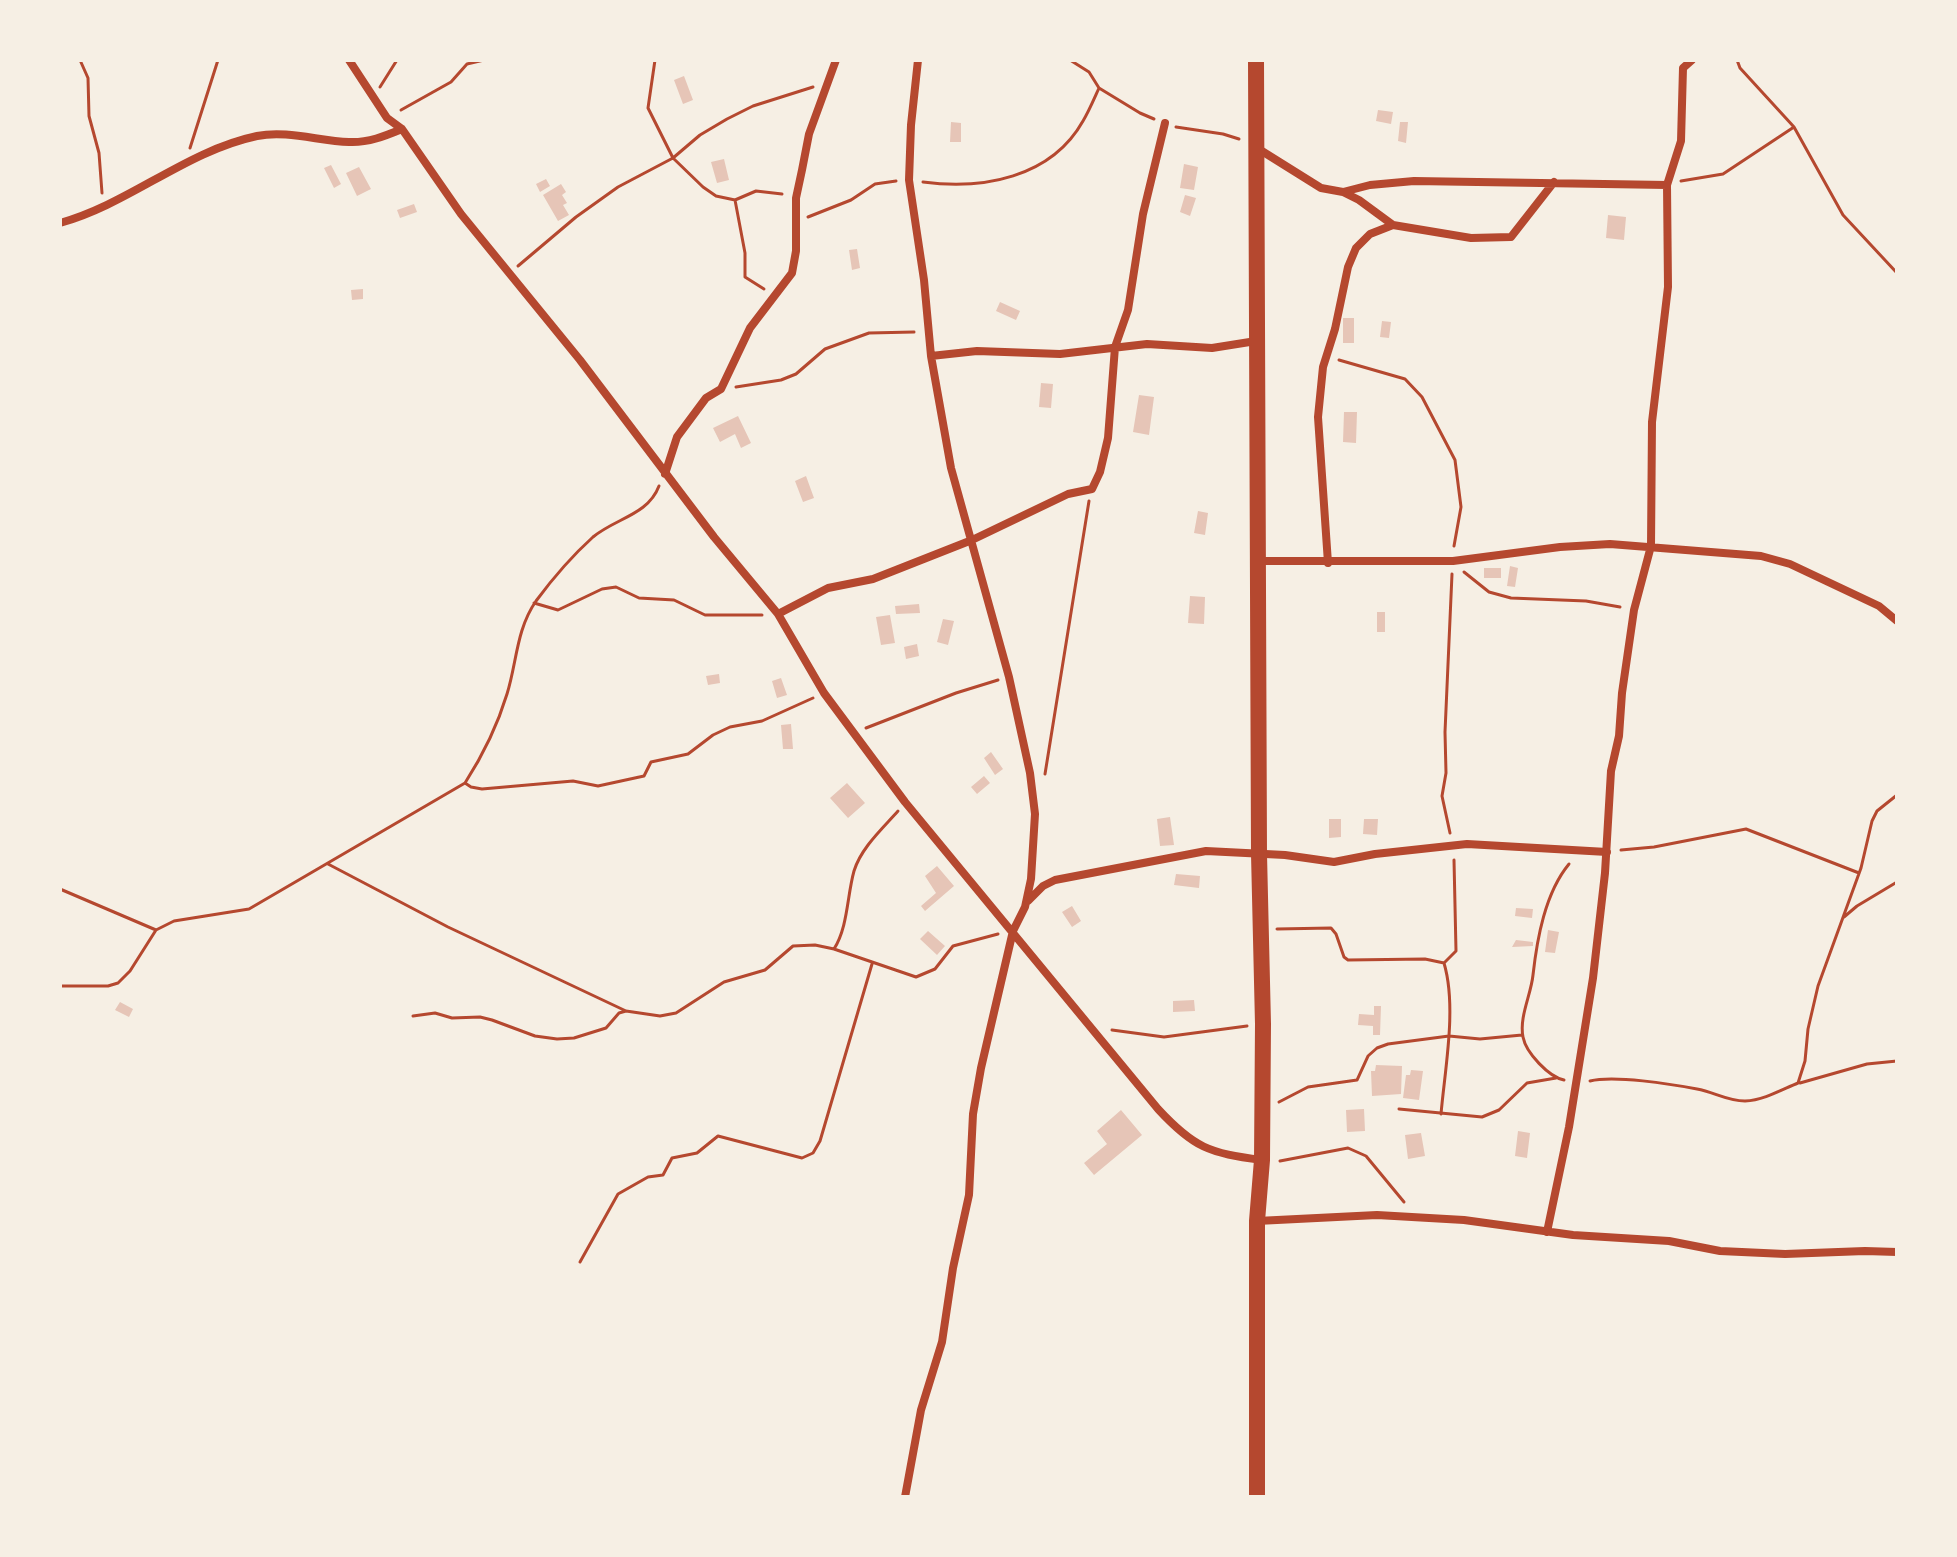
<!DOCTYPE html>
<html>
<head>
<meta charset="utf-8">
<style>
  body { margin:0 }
  #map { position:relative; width:1957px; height:1557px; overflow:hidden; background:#f6efe4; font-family:"DM Sans",sans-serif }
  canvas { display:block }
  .frame { position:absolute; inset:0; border:62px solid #f6efe4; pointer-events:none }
</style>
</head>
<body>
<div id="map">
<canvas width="1957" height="1557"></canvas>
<div class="frame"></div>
</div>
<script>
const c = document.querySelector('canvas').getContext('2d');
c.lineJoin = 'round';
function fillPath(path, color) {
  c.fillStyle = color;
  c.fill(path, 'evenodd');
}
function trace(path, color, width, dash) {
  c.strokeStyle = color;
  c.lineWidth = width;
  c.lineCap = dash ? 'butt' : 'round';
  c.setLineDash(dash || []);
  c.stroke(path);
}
fillPath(new Path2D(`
  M684,76L693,100L683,104L674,80Z
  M1378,110L1393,112L1391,124L1376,121Z
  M951,122L961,123V142H950Z
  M1400,122H1408L1406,143L1398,141Z
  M724,159L729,180L717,183L711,162Z
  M1184,164L1198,167L1194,190L1180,188Z
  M331,165L341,184L334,188L324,168Z
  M359,167L371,189L357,196L346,173Z
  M546,179L550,186L540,192L536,184Z
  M561,184L566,192L562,195L567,203L563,205L569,215L558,221L543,195Z
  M1185,195L1196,198L1190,216L1180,212Z
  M414,204L417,212L400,218L397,210Z
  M1608,215L1626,217L1624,240L1606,238Z
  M857,249L860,268L852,270L849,250Z
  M363,289V299L352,300L351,290Z
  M1000,302L1020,311L1016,320L996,311Z
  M1343,318H1354V343H1343Z
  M1382,321L1391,322L1389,338L1380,337Z
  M1041,383L1053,384L1051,408L1039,407Z
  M1139,395L1154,397L1149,435L1133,432Z
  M1344,412H1357L1356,443L1343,442Z
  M738,416L751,443L741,448L735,434L720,442L713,428Z
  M806,476L814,498L803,502L795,481Z
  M1198,511L1208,513L1205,535L1194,533Z
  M1510,566L1518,568L1515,587L1507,586Z
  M1484,568H1501V578H1484Z
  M1190,596L1205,597L1204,624L1188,623Z
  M919,604L920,613L896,614L895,606Z
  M1377,612H1385V632H1377Z
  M890,615L895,643L881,645L876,617Z
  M943,619L954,621L948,645L937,642Z
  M917,644L919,656L906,659L904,647Z
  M719,674L720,683L708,685L706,676Z
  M781,678L787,695L777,698L772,681Z
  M791,724L793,749H783L781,725Z
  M991,752L1003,769L995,775L984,758Z
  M984,776L990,783L977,794L971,787Z
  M847,783L865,803L848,818L830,798Z
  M1170,817L1174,845L1160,846L1157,819Z
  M1329,819H1341V837L1329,838Z
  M1364,819H1378L1377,835L1363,834Z
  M937,866L954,886L925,911L921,906L936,893L925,876Z
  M1176,874L1200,876L1199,888L1174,885Z
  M1072,906L1081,921L1072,927L1062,912Z
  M1516,908L1533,909L1532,918L1515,916Z
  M1548,930L1559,932L1555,953L1545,952Z
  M928,931L945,946L937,955L920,939Z
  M1516,940L1533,942V946L1512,947Z
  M1194,1000L1195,1011L1173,1012V1001Z
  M120,1002L133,1009L129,1017L115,1010Z
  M1374,1006H1381L1380,1035H1373V1026L1358,1025L1359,1014L1374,1015Z
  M1376,1065L1402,1066L1401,1094L1372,1096L1371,1071H1375Z
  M1411,1070L1423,1071L1419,1100L1403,1098L1406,1075H1410Z
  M1364,1109L1365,1131L1347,1132L1346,1110Z
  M1121,1110L1142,1135L1094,1175L1084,1163L1107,1144L1097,1131Z
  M1518,1131L1530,1133L1527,1158L1515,1156Z
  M1421,1133L1425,1156L1408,1159L1405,1135Z`), '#e6c5b7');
trace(new Path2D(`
  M80,60L88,78L89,116L99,153L102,193
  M655,60L648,108L673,158L703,187L716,196L735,200L756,191L782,194
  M1070,60L1089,72L1099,88L1140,113L1154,119
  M1737,60L1740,68L1794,127L1843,215L1897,273
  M380,87L397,60
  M401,110L451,82L467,64L484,60
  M1176,127L1223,134L1239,139
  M190,148L218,60
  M1681,181L1723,174L1794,127
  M923,182C982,190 1051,178 1083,121C1089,111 1094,99 1099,88
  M735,200L745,253V277L764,289
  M808,217L851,200L875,184L896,181
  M518,266L576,217L618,187L673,158L700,135L727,119L753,106L813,87
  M1339,360L1405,379L1422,397L1455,460L1461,507L1454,546
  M736,387L781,380L796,374L825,349L869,333L914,332
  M1464,572L1489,592L1511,598L1586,601L1620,607
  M534,603L558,610L602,589L616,587L639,598L674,600L705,615H762
  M866,728L956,693L998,680
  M1045,774L1089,501
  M465,783L471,787L482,789L573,781L598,786L644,776L651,762L688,754L713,735L730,727L762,721L813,698
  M1450,833L1442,796L1446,773L1445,732L1452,574
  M1621,850L1654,847L1746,829L1859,873
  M328,864L448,927L626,1011
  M60,889L156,930
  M1844,917L1857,906L1897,882
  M1277,929L1331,928L1336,934L1344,957L1348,960L1425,959L1444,963C1457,1007 1445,1068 1441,1114
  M834,949C848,927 847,896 854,871C861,848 882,829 898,811
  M1444,963L1456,951L1454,860
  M60,986H108L118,983L130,971L156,930L174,921L249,909L465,783C483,755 497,727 507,694C517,662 516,630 536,601C553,578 572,556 593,537C616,518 648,515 659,486
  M413,1016L435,1013L452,1018L480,1017L492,1020L535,1036L557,1039L574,1038L606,1028L619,1013L626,1011L660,1016L676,1013L724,982L765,970L793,946L815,945L834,949L916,977L935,969L953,946L998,934
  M1112,1030L1164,1037L1247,1026
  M1564,1080C1549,1077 1526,1053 1523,1037C1519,1017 1531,995 1533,975C1537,939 1545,893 1569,864
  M1590,1081C1614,1075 1671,1084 1697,1089C1714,1092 1727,1101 1745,1101C1764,1100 1781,1090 1798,1083L1805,1061L1808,1029L1818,986L1861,868L1872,821L1877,811L1897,795
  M1800,1083L1867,1064L1897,1061
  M1279,1102L1308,1087L1357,1080L1368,1056L1377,1048L1388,1044L1449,1036L1480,1039L1522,1035
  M1399,1109L1482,1117L1499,1110L1527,1083L1556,1078
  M1280,1161L1348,1148L1366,1156L1404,1202
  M580,1262L618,1194L648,1177L663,1175L672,1158L697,1153L718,1136L802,1158L813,1153L820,1141L872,964`), '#b5482f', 3);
trace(new Path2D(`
  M349,60L387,118L402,129L461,214L580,360L714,537L778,614L824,693L905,802L1158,1109C1194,1148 1209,1153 1262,1160
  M1257,148L1321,188L1343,192L1359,200L1393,225L1471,238L1511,237L1554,182
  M1343,192L1370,185L1414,181L1667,185
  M60,223C129,204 186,151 257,136C287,130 319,141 349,142C368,143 385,136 402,129
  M931,356L977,351L1060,354L1147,344L1212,348L1256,341
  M665,474L677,437L706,398L721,389L750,328L792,273L796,251V198L802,170L809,134L836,60
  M1257,561H1453L1560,547L1610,544L1761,556L1790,564L1879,606L1897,621
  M1328,563L1318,417L1323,367L1335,329L1348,267L1356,248L1370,234L1393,225
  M778,614L828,588L873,579L972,540L1068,494L1092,489L1100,472L1108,438L1115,347L1128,310L1143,214L1165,123
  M1028,901L1043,886L1055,880L1206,851L1285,855L1334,862L1375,854L1467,844L1607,852
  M1257,1221L1377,1215L1464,1220L1573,1235L1669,1241L1720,1251L1785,1254L1865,1251L1897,1252
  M1547,1232L1569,1127L1593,978L1605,873L1611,771L1619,736L1622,693L1634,610L1651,546L1652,422L1668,287L1667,185L1681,141L1683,68L1692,60
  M905,1497L921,1410L942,1342L953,1268L969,1195L973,1114L981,1068L1013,931L1025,907L1031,879L1035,814L1030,773L1009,677L951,468L931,356L924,280L909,180L911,125L918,60`), '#b5482f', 8);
trace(new Path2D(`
  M1256,60L1259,854L1263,1024L1262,1160L1257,1221V1497`), '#b5482f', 16);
</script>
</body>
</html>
